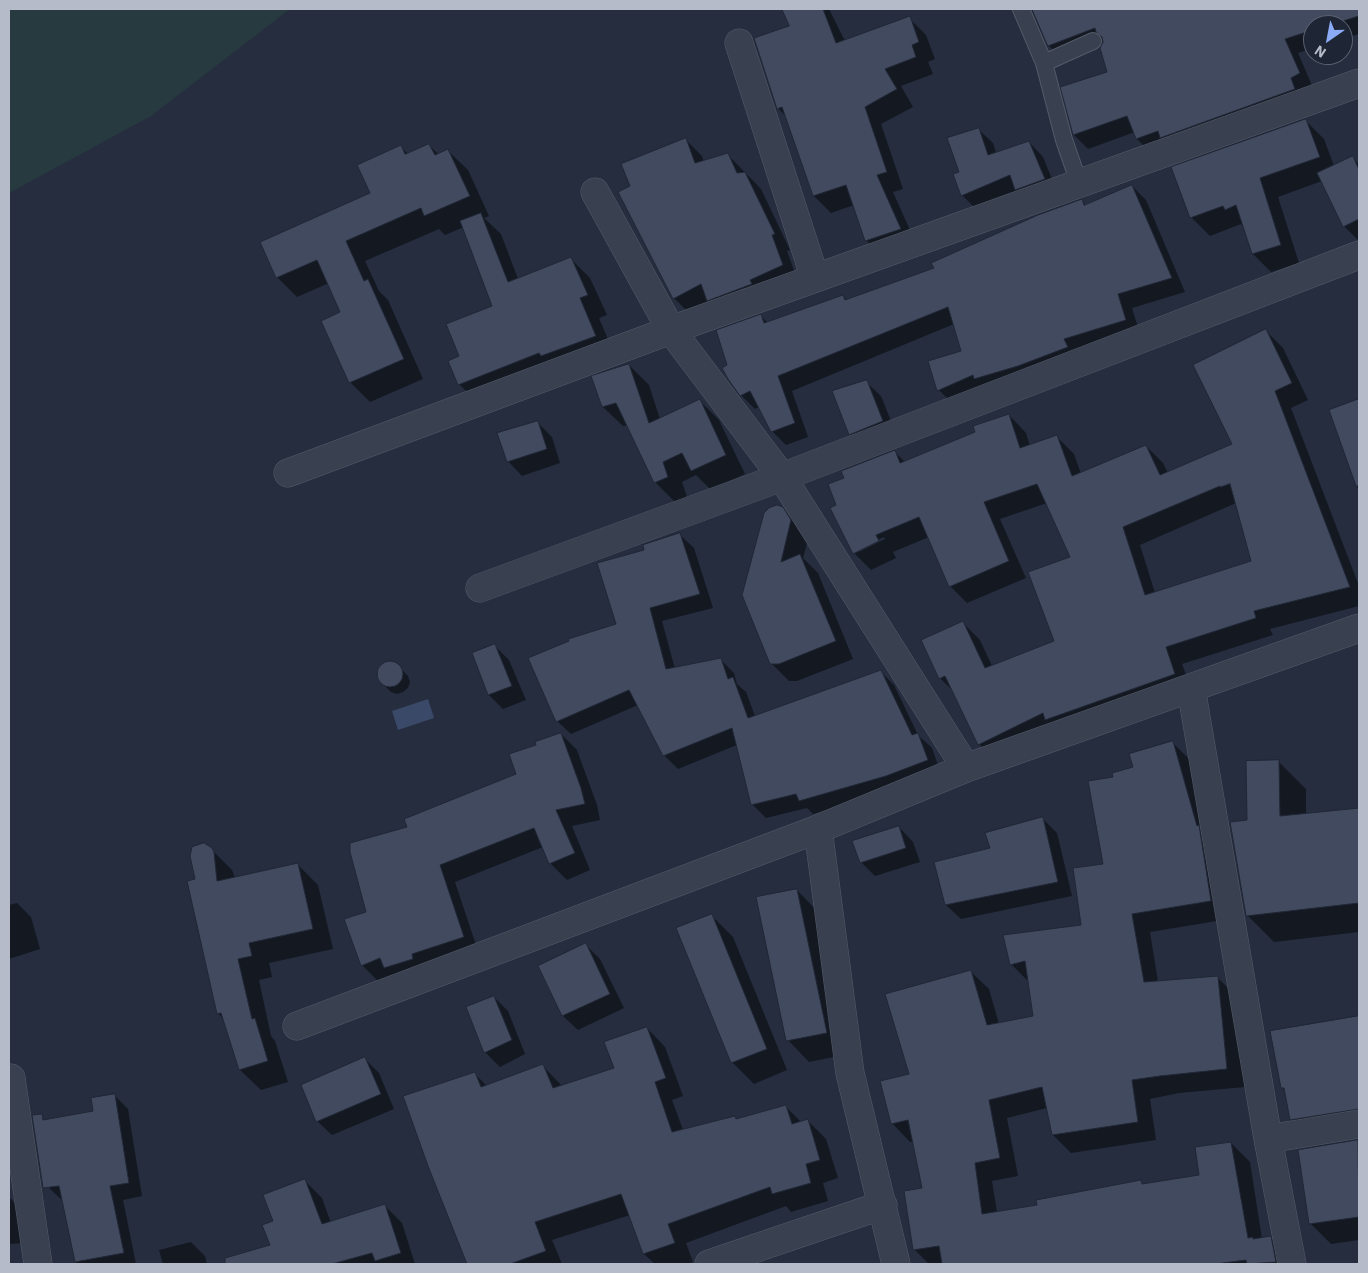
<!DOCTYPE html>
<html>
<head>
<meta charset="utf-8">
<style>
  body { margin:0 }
  #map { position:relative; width:1368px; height:1273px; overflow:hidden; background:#252d3f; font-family:"IBM Plex Sans",sans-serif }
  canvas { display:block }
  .frame { position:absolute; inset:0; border:10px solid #b5bbc9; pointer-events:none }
  .north { position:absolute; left:1303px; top:15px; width:50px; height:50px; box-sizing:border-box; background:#1e2534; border:1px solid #5a6170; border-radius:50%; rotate:213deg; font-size:14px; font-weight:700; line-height:20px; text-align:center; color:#b5bbc9 }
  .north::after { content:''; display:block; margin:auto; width:18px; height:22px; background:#8cabf7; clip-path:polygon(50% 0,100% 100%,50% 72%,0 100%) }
</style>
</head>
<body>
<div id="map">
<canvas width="1368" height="1273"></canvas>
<div class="frame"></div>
<div class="north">N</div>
</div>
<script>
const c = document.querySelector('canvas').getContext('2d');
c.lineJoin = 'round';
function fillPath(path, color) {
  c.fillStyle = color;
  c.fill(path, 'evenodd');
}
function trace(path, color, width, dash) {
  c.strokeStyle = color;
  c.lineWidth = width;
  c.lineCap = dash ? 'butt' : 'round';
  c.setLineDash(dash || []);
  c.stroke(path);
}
fillPath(new Path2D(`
  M9,9H290L151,116L9,193Z`), '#273a40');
fillPath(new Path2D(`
  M428,699L434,718L398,730L392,711Z`), '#3a4968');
fillPath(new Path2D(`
  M783,9H829L845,41L909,18L926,35L935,59L928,62L933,74L901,86L913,107L881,124L903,189L893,192L917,246L883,257L866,240L854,205L831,213L814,196L786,117L778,108L791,27Z
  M1031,9H1359V34L1343,39V25H1313V48L1298,53L1313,88L1151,153L1137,139L1135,132L1088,149L1074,135L1062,88L1108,73L1104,43L1063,60L1049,46L1034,12Z
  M1305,120L1324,139L1334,166L1352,157L1359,164V240H1358L1344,226L1322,181L1278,197L1299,263L1271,272L1253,254L1245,228L1241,224L1210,236L1191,217Z
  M978,129L993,143L996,153L1029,142L1043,157L1058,194L977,210L962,195L960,173Z
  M686,140L702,156L704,162L727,154L761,189L790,250L787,251L798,281L690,314L674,298L632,186Z
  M429,145L439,155L448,151L468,170L489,216L484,218L501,234L518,279L570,258L590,278L607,315L599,318L615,356L479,404L459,384L461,357L494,307L464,227L445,235L439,229L365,261L379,291L388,300L423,379L370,402L350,382L342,313L329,283L297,297L277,277L372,194L401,147L408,154Z
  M1132,186L1146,200L1185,292L1132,308L1140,334L953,404L939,390L963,351L954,324L792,391L808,437L786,445L772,431L759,407L755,409L741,395L729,366L761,316L768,323L843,296L848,301L936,269L1082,201L1087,206Z
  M1266,331L1283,348L1308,400L1291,408L1359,586V606L1270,629L1273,635L1182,664L1192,691L996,761L979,744L953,691L940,678L963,623L980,640L992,666L1056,642L1072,558L1047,503L1000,519L1026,578L967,603L950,586L929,537L893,552L896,558L871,570L854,553L837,506L846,479L895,452L905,462L976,433L1009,415L1026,433L1030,446L1057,437L1074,454L1081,474L1146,446L1163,463L1168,473L1234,445ZM1236,503L1252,562L1155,593L1140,545ZM884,537L885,539L859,552V549Z
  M629,365L649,385L660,419L699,400L719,420L745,474L711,490L696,475L682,482L687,497L675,502L655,482L627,425L623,426L603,407Z
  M866,382L881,396L897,436L864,448L850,434Z
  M1359,400V492L1330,410Z
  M537,422L552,437L560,463L522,476L508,461Z
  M782,509L800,527L808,539L803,558L818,573L853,659L797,681H789L771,663Z
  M680,535L694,548L713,608L662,621L675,669L720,659L734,673L737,684L746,692L755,716L881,672L894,685L918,735L932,748L941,774L900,789L813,814L807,808L766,818L752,804L737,745L678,769L664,755L638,705L571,734L557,721L617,625L646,551Z
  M495,646L509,660L526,700L503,709L489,695L473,654Z
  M390,662L396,664L408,676L410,682L408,688L403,692L397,694L391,692L379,680L377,674L379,668L384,664Z
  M561,734L577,750L597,805L600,820L572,826L590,870L567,880L550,863L543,847L455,882L479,954L378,981L362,965L368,913L409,828L517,775L537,745Z
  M1173,743L1191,761L1229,919L1150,932L1158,982L1218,978L1236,996L1245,1087L1179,1093L1150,1099L1156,1140L1071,1153L1053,1135L1047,1108L1007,1118L1018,1176L992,1181L997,1212L1039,1206L1140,1181L1144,1185L1200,1176L1231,1143L1250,1162L1262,1239L1270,1238L1289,1256L1290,1264H929L914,1249L923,1190L914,1141L910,1142L892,1123L910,1075L970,971L989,989L999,1024L1035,1017L1030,983L1011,964L1083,926L1105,865L1115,778L1135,767Z
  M1279,762L1306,789V815L1353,810L1359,816V932L1274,942L1247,915L1249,821Z
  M1043,819L1057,833L1072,896L961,919L946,905L936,863L991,849Z
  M899,827L913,842L920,862L875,876L861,862Z
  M211,849L232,870L235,878L298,865L318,885L333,949L269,963L272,977L259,980L271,1036L275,1041L288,1082L261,1090L240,1070L225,1021L218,1013L196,880Z
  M797,890L818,912L848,1054L809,1062L788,1040Z
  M17,903L31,917L40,949L9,959V905Z
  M711,915L733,937L787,1070L754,1084L732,1062Z
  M586,945L600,959L624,1008L578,1030L563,1016L540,967Z
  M494,997L508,1011L525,1054L500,1067L485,1052Z
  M1359,1018V1130L1310,1138L1291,1119L1286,1092L1282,1088L1272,1032Z
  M647,1028L665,1047L683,1096L672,1100L683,1130L735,1117L738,1120L785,1106L802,1123L808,1121L826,1139L838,1178L823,1183L828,1201L791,1212L786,1206L686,1243L693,1262L685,1264H655L644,1254L630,1215L552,1240L562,1264H468L429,1166L474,1073L487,1086L543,1066L562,1086L616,1069Z
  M365,1059L379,1073L394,1109L332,1135L317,1121Z
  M114,1095L128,1109L142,1196L123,1200L136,1264H77L63,1201L48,1187L95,1112Z
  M1358,1141L1359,1143V1240L1331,1244L1311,1224Z
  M304,1180L322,1198L331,1223L385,1206L402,1223L415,1264H254L250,1252L271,1246L275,1221Z
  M9,1197L21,1209L26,1243L9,1244Z
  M191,1242L205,1256L207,1264H163L159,1250Z`), '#0007');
const building = new Path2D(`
  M782,9H823L836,43L910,16L919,42L912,45L916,57L885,69L897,89L865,107L887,172L877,175L901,229L865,241L846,185L813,196L782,107L777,109L754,38L789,26Z
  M1032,9H1359V16L1330,25H1313V30L1285,39L1300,73L1291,78L1295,89L1160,138L1158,131L1136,139L1127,116L1073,135L1060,87L1107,72L1100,48L1103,42L1102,37L1096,32L1095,28L1048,46Z
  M1306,119L1320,157L1260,178L1281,245L1252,254L1236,205L1225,210L1223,206L1190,218L1171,167Z
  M979,128L988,155L1029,141L1045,179L1015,190L1010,175L961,196L953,174L959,172L947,138Z
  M686,138L695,163L728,153L737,173L745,172L775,234L772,235L783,265L750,280L752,284L707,301L701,284L673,299L618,192L630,186L621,164Z
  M429,144L435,155L448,149L470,196L424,216L421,208L346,241L364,281L368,279L404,359L349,383L321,321L340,312L317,260L276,278L260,242L370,193L357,165L401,145L405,154Z
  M1353,156L1359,170V219L1343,227L1317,173Z
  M1132,185L1172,278L1118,294L1126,320L1064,339L1068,347L1018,366L974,379L973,375L937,391L928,361L961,351L948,307L778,376L795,423L771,432L750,391L740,396L728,379L722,368L727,365L716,330L761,314L764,323L843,295L845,300L934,268L931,263L1038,215L1082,199L1084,205Z
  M481,213L508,282L571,257L588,295L580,298L596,336L541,356L539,353L458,385L448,361L459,356L446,324L492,306L460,221Z
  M1266,329L1292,383L1275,391L1350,587L1254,611L1256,618L1166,647L1175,674L1045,720L1043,713L978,745L945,676L939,679L921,640L963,621L985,668L1054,641L1028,572L1070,557L1037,484L984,502L1009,561L949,587L919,517L876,535L879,541L853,554L830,508L836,505L828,484L844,478L841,471L895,450L900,463L975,432L973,426L1009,414L1020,448L1057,435L1072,476L1146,445L1160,475L1232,444L1193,365ZM1230,484L1251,561L1145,595L1123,527L1220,486V487Z
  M629,364L649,423L700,399L726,455L691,471L682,453L663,462L668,477L654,483L616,403L602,407L591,376Z
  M867,380L883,421L849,435L832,391Z
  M1359,399V486H1356L1329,410Z
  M538,421L547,449L507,462L497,433Z
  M777,505L783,507L791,520L781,562L800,554L836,641L779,664H770L742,595L764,513L769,508Z
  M680,533L700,594L650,608L666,669L721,658L728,679L733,677L748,718L881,670L912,735L918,733L928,760L886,776L799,801L796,794L751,805L732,728L663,756L629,690L556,722L528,658L569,641L568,639L616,624L597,563L644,550L643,545Z
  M495,644L512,686L488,695L472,653Z
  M377 674a13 13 0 1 1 26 0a13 13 0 1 1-26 0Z
  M561,733L581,788L585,804L556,810L575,853L549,864L534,828L440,865L464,937L412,954L413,959L384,968L380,958L361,966L344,919L366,912L350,852V843L407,827L404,819L516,774L509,754L536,745L535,742Z
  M1173,741L1197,826L1199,825L1211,901L1132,914L1144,982L1218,976L1227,1069L1160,1076L1132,1080L1138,1122L1052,1135L1042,1087L989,1100L1000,1158L975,1163L982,1214L1037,1205L1036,1200L1141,1180L1142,1184L1199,1175L1195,1147L1231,1142L1248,1238L1253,1237V1239L1271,1236L1276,1262L1247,1264L1246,1260L1215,1264H942L939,1246L913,1250L904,1191L922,1188L908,1120L891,1124L880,1081L909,1074L885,994L971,970L987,1025L1033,1016L1025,961L1010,965L1003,935L1081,925L1073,868L1103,864L1088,781L1113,777L1112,773L1133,767L1129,754Z
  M1279,760L1280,816L1359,808V903L1246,916L1230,822L1247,820L1246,761Z
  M1043,817L1058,882L945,905L934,862L990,848L985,833Z
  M899,826L906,848L860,863L852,841Z
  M204,843L212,848L214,852L217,881L298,863L313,929L249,943L252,956L238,959L252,1019L255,1018L268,1061L239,1070L221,1013L217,1014L187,881L195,879L190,856L192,847Z
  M797,889L827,1033L786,1041L756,897Z
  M712,914L767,1049L731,1063L676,928Z
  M586,943L610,994L562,1016L538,966Z
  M494,996L512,1040L484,1053L466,1007Z
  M1359,1016V1109L1290,1120L1284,1088H1281L1270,1031Z
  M647,1027L666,1078L655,1082L672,1132L735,1116L736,1119L786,1105L792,1124L808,1119L820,1160L806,1164L811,1183L772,1194L770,1187L668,1224L675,1243L643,1254L621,1194L535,1222L546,1251L510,1264H467L428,1166L403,1096L475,1072L481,1087L543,1064L553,1088L614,1068L604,1042Z
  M365,1057L381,1094L316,1122L301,1085Z
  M115,1094L129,1183L110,1186L124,1253L75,1262L59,1186L43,1188L32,1115L42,1114L43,1120L93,1111L91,1098Z
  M1358,1140L1359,1217L1309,1224L1298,1150Z
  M305,1179L322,1224L385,1204L401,1253L375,1261L372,1253L332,1264H225V1258L270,1245L262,1225L273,1221L263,1195Z`);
fillPath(building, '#414a5e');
trace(building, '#202736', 1);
const service = new Path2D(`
  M1021,9L1044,63L1064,140L1079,183
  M1044,63L1093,41`);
const minor = new Path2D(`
  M739,43L815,278
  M595,192L671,330L782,477L966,768
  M288,473L671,330L1359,83
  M480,588L782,477L1359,255
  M1191,688L1268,1139L1292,1264
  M818,829L850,1073L896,1264
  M297,1026L818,829L966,768L1359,628
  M11,1078L38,1264
  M1268,1139L1359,1124
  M709,1264L883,1205`);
trace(service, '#545b69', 18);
trace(minor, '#545b69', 29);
trace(service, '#39404f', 16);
trace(minor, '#39404f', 28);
</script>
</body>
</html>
